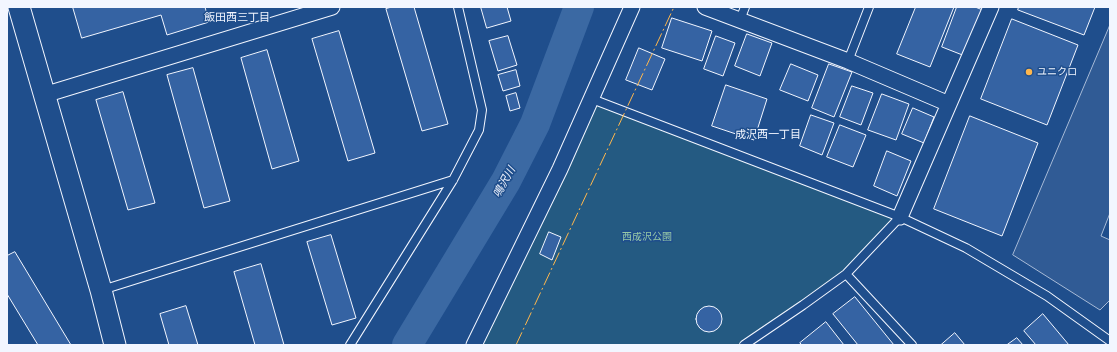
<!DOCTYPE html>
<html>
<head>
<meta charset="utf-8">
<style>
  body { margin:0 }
  #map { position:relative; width:1117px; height:352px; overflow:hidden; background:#1f4e8c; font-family:Barlow,sans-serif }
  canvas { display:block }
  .frame { position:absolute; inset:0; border:8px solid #f2f6ff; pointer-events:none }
</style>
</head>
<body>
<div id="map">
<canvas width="1117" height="352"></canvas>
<div class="frame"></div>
</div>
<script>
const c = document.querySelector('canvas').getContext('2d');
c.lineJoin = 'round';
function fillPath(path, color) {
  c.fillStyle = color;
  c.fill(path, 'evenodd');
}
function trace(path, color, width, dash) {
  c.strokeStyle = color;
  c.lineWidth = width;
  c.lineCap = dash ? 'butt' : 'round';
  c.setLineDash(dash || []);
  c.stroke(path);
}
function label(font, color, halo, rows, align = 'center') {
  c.font = font + ' Barlow,"Noto Sans JP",sans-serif';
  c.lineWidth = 3;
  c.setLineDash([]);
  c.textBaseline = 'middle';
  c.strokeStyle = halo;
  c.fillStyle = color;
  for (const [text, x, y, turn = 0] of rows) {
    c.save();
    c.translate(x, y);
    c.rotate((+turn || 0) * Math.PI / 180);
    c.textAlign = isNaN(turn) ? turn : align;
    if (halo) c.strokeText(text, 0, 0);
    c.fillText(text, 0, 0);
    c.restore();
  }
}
const green = new Path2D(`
  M592,99L900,217L846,274L744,345H474Z`);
fillPath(green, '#245a82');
trace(green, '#a8bbd7', 1);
const parking = new Path2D(`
  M1110,25V213L1101,236L1110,240V300L1100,310L1013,255Z`);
fillPath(parking, '#305b95');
trace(parking, '#a8bbd7', 1);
trace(new Path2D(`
  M407,345L506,181L535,124L579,7`), '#3b69a3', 30);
const building = new Path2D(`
  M73,7H205L209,22L167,35L161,15L82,38Z
  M392,7H414L448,124L422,131L386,9Z
  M481,7H507L511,21L487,28Z
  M916,7H954L930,67L897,54Z
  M957,7H975L983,10L965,56L942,47Z
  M1019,7H1095L1084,35L1018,10Z
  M672,18L712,31L702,61L662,48Z
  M1012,19L1078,45L1047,125L981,99Z
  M339,31L375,153L348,161L312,39Z
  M747,34L772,43L760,76L735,66Z
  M508,36L517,65L498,71L489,41Z
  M716,36L735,43L723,76L704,69Z
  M639,48L665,59L652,90L626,80Z
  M267,50L299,161L272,169L241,58Z
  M791,64L818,75L808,101L780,90Z
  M829,64L852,72L834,117L812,108Z
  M193,68L230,201L204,208L167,75Z
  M516,70L520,86L503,91L498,75Z
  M726,85L767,99L754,140L712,126Z
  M852,86L873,93L861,125L840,117Z
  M123,92L155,203L128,210L96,100Z
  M516,93L520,108L510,111L506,96Z
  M882,94L909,104L896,140L868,130Z
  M913,108L934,117L924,143L902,134Z
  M811,115L834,123L822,155L800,146Z
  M970,116L1038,143L1002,236L934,209Z
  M840,125L866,135L853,167L827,157Z
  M887,151L911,161L897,196L874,186Z
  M549,232L561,237L552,260L540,254Z
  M331,235L356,318L332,325L307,242Z
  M15,252L71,345H38L7,294V256Z
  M261,264L284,345H255L234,272Z
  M855,297L894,345H858L833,314Z
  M186,306L198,345H169L160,314Z
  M696 319a13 13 0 1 1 26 0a13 13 0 1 1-26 0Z
  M1043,314L1069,345H1036L1024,331Z
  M826,322L844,345H802L800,343Z
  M955,333L965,345H941Z
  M1017,338L1023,345H1007Z`);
fillPath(building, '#3563a3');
trace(building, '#f2f6ff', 1);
const lane = new Path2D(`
  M740,20L745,7
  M848,61L869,7
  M592,99L900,217L966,248L1047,296L1110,341
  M846,274L912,345
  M102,290L453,180
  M350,345L453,180L479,130L482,110L458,7
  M744,345L803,305L846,274L900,217`);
const street = new Path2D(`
  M705,7L848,61L949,104
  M44,95L332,7
  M900,217L991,7
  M474,345L560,169L632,7`);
const secondary = new Path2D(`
  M19,7L101,290L115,345`);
trace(lane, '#f2f6ff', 10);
trace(street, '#f2f6ff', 17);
trace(secondary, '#f2f6ff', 23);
trace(lane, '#1f4e8c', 8);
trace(street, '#1f4e8c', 15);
trace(secondary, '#1f4e8c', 21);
trace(new Path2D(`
  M516,345L674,7`), '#ffb74d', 1, [14, 3, 2, 3]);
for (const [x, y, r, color] of [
  [1029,72,4,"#ffb74d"]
]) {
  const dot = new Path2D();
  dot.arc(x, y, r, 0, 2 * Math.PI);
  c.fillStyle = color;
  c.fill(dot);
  trace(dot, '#1f4e8c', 1.5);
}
label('10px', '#f2f6ff', '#1f4e8c', [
  ["ユニクロ",1037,72]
], 'left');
label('10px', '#97c8a6', '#1f4e8c', [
  ["西成沢公園",647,237]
]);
label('11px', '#f2f6ff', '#1f4e8c', [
  ["飯田西三丁目",237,17],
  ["成沢西一丁目",768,134]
]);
label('italic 11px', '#f2f6ff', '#1f4e8c', [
  ["鳴沢川",504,182,-61]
]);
</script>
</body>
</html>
